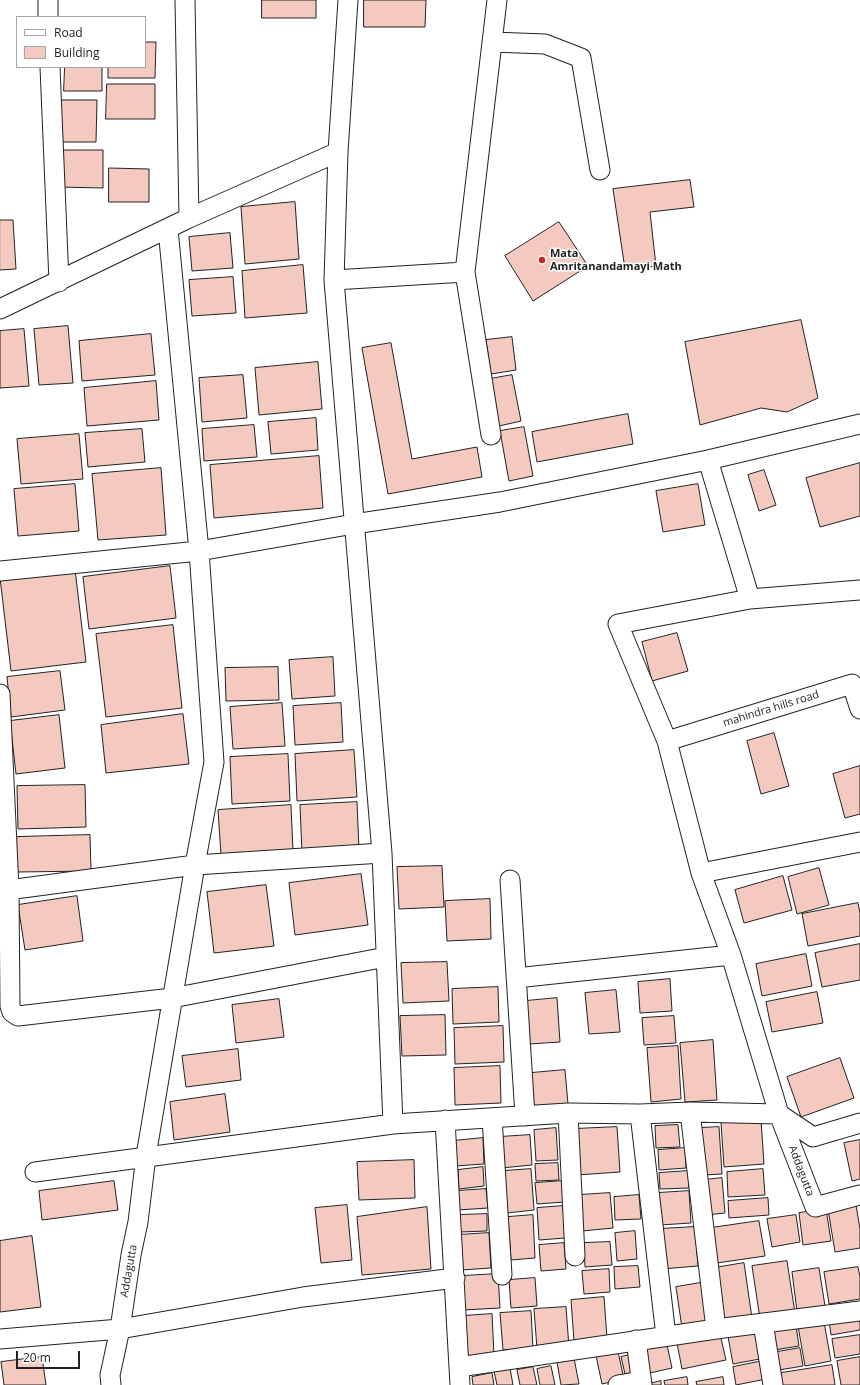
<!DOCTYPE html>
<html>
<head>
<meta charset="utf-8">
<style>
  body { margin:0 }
  #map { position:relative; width:860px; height:1385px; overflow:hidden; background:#fff; font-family:"Open Sans",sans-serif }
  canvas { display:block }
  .legend { position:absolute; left:16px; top:16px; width:130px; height:52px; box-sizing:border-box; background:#fff; border:1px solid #a7a7a7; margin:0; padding:5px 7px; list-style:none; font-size:12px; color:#222 }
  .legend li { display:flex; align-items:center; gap:8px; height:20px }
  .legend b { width:20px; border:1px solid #a7a7a7 }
  .scale { position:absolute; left:16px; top:1351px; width:64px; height:18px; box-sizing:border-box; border:2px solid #222; border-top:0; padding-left:5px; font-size:12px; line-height:14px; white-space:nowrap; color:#222; -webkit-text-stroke:3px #fff; paint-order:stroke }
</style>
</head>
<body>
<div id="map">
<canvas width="860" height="1385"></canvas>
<ul class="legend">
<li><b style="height:5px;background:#fff"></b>Road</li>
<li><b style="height:11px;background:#f3c9c0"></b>Building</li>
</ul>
<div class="scale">20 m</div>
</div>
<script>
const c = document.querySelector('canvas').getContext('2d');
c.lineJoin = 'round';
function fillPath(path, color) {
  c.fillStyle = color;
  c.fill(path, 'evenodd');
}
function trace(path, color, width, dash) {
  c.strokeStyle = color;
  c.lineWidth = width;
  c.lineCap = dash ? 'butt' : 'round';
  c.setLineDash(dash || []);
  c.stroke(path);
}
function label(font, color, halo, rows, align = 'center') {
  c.font = font + ' "Open Sans",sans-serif';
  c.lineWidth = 3;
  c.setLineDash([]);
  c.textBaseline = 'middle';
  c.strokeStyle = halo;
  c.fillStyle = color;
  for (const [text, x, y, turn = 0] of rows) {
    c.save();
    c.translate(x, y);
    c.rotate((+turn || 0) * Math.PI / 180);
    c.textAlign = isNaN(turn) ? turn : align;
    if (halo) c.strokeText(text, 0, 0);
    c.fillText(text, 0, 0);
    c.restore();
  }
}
const building = new Path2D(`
  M262,0H316V18H262Z
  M364,0H426L425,27H364Z
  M145,42H156L155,78H108V67H145Z
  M65,67H102V91H64Z
  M107,84H155V119H106Z
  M55,100H97L96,142H55Z
  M57,150H103V188L57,187Z
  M109,168L149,169V202H109Z
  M690,180L694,207L650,212L656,266L625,269L613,189Z
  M295,202L299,259L245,264L241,207Z
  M0,220H13L16,269L0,270Z
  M559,222L588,266L533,301L505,256Z
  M230,233L233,268L192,271L189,237Z
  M303,265L307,313L245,318L242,271Z
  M233,277L236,313L192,316L189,280Z
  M801,320L818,398L787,412L761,408L700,425L685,342Z
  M68,326L73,383L39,385L34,329Z
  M24,329L29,386L0,388V331Z
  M151,334L155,375L82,381L79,341Z
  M512,337L516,370L491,374L486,340Z
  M391,343L412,459L477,447L482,477L388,494L362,348Z
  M318,362L322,409L259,415L255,368Z
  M243,375L247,418L202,422L199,378Z
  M512,375L521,421L499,426L490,379Z
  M156,381L159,420L87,426L84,388Z
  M628,414L633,444L537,462L532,432Z
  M316,418L318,450L271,454L268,422Z
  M254,425L257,457L204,461L202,429Z
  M524,427L533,476L509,481L500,431Z
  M142,429L145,462L88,467L85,433Z
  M79,434L83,479L21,484L17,439Z
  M319,456L323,508L214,518L210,465Z
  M860,463V516L820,527L806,478Z
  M161,468L166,535L98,540L92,474Z
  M764,470L776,505L759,511L748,475Z
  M75,484L79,531L18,536L14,489Z
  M698,484L705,525L663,532L656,491Z
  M170,566L176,618L89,629L83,577Z
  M75,569L86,662L11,671L0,578Z
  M173,625L182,708L106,717L96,634Z
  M677,633L688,671L652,681L642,642Z
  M333,657L335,696L292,699L289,660Z
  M278,667L279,700L226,701L225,668Z
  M60,671L65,710L11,717L7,677Z
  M282,703L285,746L233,749L230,707Z
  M341,703L343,742L295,745L293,706Z
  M183,714L189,764L106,773L101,725Z
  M59,715L65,768L16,774L10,721Z
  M774,733L789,786L761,794L747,741Z
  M354,750L357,797L297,801L295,754Z
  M288,754L290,801L232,804L230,757Z
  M860,766V814L845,818L833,774Z
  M85,785L86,827L18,829L17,786Z
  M357,802L359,850L302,854L300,805Z
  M291,805L293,851L221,855L218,810Z
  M90,835L91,871L17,872L16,837Z
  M442,866L444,907L399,909L397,867Z
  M819,868L829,905L797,914L788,877Z
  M361,874L368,925L295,935L289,883Z
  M783,876L792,910L744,923L735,890Z
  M266,885L274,946L214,953L207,892Z
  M77,896L83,941L25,950L18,905Z
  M490,899L491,939L447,941L445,901Z
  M858,903L860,913V936L808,946L802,914Z
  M860,944V980L822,987L815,953Z
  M806,954L812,986L762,996L756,964Z
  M447,962L449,1001L403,1003L401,963Z
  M670,979L672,1011L640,1013L638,982Z
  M498,987L499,1022L453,1024L452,989Z
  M616,990L620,1032L589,1034L585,993Z
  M817,992L823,1023L772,1032L766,1002Z
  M557,998L560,1042L529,1044L526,1001Z
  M279,999L284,1037L236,1043L232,1005Z
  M445,1015L446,1055L402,1056L400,1016Z
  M674,1016L676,1043L644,1045L642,1018Z
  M503,1026L504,1062L455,1064L454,1028Z
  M713,1040L717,1100L685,1102L680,1043Z
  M678,1046L681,1099L651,1102L647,1048Z
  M238,1049L241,1080L186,1087L182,1056Z
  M840,1058L854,1098L801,1117L787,1077Z
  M500,1066L501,1103L455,1105L454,1068Z
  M565,1070L568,1104L533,1107L531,1073Z
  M225,1094L230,1132L174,1140L170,1102Z
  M761,1120L764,1164L724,1167L721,1123Z
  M678,1125L680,1147L656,1148L655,1126Z
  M617,1127L620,1172L577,1175L574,1129Z
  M719,1127L722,1174L704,1175L700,1128Z
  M556,1128L558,1160L536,1161L534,1130Z
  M530,1135L532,1165L501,1168L499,1137Z
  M483,1138L484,1164L455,1166L453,1141Z
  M860,1140V1179L852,1181L844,1143Z
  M685,1148L686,1168L659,1170L658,1150Z
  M414,1160L415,1198L359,1200L357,1162Z
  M558,1163L559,1180L536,1181L535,1164Z
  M483,1167L484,1186L459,1189L458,1170Z
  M531,1169L534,1210L507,1213L504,1171Z
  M763,1169L765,1195L728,1197L727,1172Z
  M688,1171L689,1188L660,1189L659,1173Z
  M722,1178L725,1213L706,1215L704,1180Z
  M114,1181L118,1210L42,1220L39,1191Z
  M563,1181L564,1202L537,1204L535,1183Z
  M486,1189L488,1208L457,1210L456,1191Z
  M689,1191L691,1223L660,1225L658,1193Z
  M610,1193L613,1228L582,1231L579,1195Z
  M639,1195L641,1219L615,1220L614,1197Z
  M768,1198L769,1215L729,1218L728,1201Z
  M347,1205L352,1260L321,1263L315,1208Z
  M856,1205L860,1229V1248L835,1252L828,1209Z
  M563,1206L565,1238L539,1240L537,1208Z
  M427,1207L431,1269L362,1275L357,1217Z
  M826,1209L831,1241L803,1245L799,1213Z
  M487,1214V1231L459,1232V1215Z
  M533,1215L535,1258L511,1260L508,1217Z
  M796,1215L800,1242L772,1247L767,1219Z
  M759,1221L765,1256L717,1263L711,1228Z
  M695,1227L698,1266L661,1269L658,1229Z
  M635,1231L637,1259L617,1261L615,1233Z
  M489,1233L491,1268L461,1270L458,1235Z
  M32,1236L41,1307L0,1312V1241Z
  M610,1242L612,1265L585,1267L584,1243Z
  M564,1243L566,1269L541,1271L539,1245Z
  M787,1261L795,1313L760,1319L752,1266Z
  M744,1263L752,1318L722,1323L714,1268Z
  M638,1266L640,1287L615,1289L614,1267Z
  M858,1267L860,1277V1299L829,1304L824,1272Z
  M819,1268L825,1306L797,1311L792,1272Z
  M609,1269L610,1292L584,1294L582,1271Z
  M498,1274L500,1308L463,1310L462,1276Z
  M535,1278L537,1306L511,1308L509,1280Z
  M706,1282L712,1323L682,1328L676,1287Z
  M604,1297L607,1338L574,1341L571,1300Z
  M566,1307L569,1347L537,1349L534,1309Z
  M531,1311L533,1348L503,1350L500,1313Z
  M492,1314L494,1355L466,1357L463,1316Z
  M860,1315V1330L831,1335L829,1320Z
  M824,1322L831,1361L805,1366L798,1326Z
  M754,1325L760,1359L733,1364L727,1331Z
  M796,1326L799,1346L774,1350L770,1330Z
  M720,1334L726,1360L682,1369L677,1343Z
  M860,1335V1354L835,1358L832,1339Z
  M666,1340L672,1368L650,1373L644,1344Z
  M617,1347L624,1379L602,1384L595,1351Z
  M800,1348L803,1366L773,1371L771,1353Z
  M633,1354L638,1376L626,1378L621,1357Z
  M42,1357L46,1385H4L1,1362Z
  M860,1357V1385H841L837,1361Z
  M574,1358L579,1384L561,1385L557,1362Z
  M763,1361L766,1379L736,1385L733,1367Z
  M832,1365L835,1385H777L775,1374Z
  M551,1366L555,1385H540L537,1369Z
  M533,1367L537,1385H520L517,1370Z
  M510,1368L513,1385H497L494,1371Z
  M492,1373L494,1385H473L472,1377Z
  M687,1377L688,1385H665L664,1381Z
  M723,1377L724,1385H697L696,1382Z
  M661,1381V1385H643Z`);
fillPath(building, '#f3c9c0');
trace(building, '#222', 1);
const street = new Path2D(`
  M48,0V17
  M185,0L189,218
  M348,0L338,152L334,280L382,853L393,1124
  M492,42L545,44L581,58L600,170
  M50,67L59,282
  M465,272L497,0
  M334,280L465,272L491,435
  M0,309L189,218L338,152
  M708,460L750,599L618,624L667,741L701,873L731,955L779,1114L815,1207L860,1195
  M0,571L199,551L354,524L500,502L708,460L860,424
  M750,599L860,590
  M0,694L9,889L10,1006L12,1012L18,1016L172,998L386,957
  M667,741L852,684L860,709
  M701,873L860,842
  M510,880L525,1116
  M0,891L195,865L382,853
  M516,978L731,955
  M690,1112L716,1329
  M568,1113L575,1256
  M640,1114L666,1336
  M492,1118L502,1275
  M445,1120L460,1385
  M35,1172L393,1124L568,1113L640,1114L690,1112L779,1114L813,1137L860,1123
  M763,1323L773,1385
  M0,1339L120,1329L303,1297L455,1278
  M636,1340L642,1385
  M459,1367L716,1329L860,1311
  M111,1385L110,1375L120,1329L131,1255L138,1222L146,1156L195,865L214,762L199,551L168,229
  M618,1385L641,1381`);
trace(street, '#222', 21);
trace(street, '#fff', 19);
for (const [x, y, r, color] of [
  [542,260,4,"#c62828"]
]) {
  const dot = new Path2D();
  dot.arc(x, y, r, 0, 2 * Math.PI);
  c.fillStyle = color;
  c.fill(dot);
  trace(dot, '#fff', 1.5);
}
label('bold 11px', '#222', '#fff', [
  ["Mata",550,254],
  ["Amritanandamayi Math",550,267]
], 'left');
label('11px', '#222', '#fff', [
  ["mahindra hills road",771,709,-17],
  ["Addagutta",801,1171,69],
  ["Addagutta",129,1271,-80]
]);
</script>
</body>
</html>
